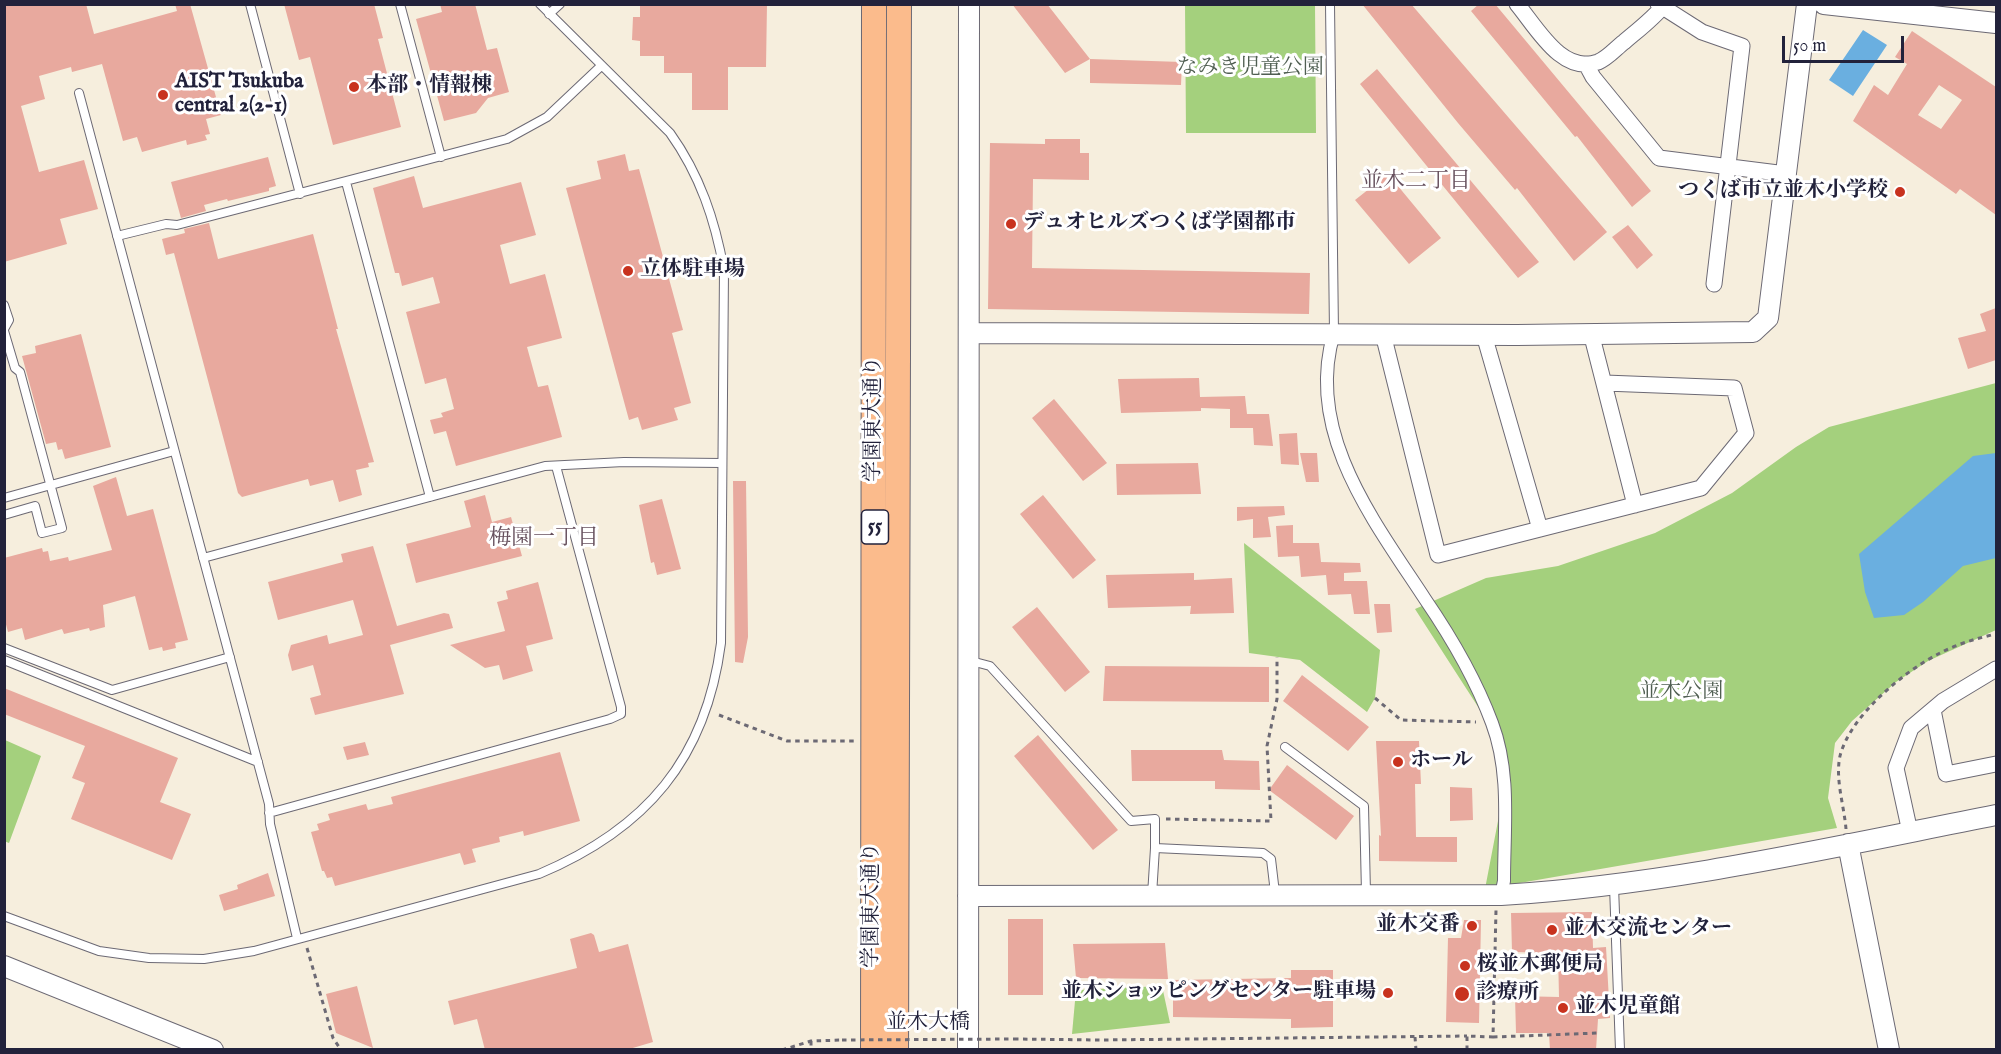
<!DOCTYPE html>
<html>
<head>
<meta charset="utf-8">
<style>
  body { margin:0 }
  #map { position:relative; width:2001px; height:1054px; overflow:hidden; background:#f6eedd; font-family:"IM FELL English",serif }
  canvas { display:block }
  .frame { position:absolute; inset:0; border:6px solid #22223b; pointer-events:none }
  .scale { position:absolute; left:1782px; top:36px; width:122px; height:27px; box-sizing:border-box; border:3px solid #22223b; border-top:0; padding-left:8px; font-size:18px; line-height:21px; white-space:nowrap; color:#22223b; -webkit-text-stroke:4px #fff; paint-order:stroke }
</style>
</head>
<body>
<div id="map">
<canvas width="2001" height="1054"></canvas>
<div class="frame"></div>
<div class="scale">50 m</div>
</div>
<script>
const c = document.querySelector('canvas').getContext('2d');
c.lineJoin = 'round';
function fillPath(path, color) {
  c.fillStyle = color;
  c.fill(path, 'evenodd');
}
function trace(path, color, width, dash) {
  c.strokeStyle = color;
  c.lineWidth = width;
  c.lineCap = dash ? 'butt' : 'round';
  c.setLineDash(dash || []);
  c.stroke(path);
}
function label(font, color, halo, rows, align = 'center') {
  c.font = font + ' "IM FELL English","Noto Serif JP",serif';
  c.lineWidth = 6;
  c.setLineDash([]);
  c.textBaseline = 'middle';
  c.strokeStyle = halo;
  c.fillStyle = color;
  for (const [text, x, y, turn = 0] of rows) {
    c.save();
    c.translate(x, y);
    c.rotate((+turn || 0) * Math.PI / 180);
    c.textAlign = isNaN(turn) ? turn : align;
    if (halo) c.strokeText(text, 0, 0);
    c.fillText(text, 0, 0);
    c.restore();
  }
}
fillPath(new Path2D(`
  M1185,5H1315L1316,133H1186Z
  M1996,383V630L1928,661L1896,682L1852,721L1835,743L1828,798L1837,828L1485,889L1506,779L1491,727L1415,609L1486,578L1558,566L1655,533L1732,493L1796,447L1829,427Z
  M1244,543L1380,650L1375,698L1367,712L1300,660L1249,653Z
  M5,740L41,756L9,843L4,841Z
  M1162,986L1170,1023L1072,1034L1076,990Z`), '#a4d07d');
fillPath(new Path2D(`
  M1863,30L1887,45L1853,96L1829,80Z
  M1996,453V558L1963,566L1923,602L1904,615L1874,618L1865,592L1859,554L1973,456Z`), '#6aafe0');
fillPath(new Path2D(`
  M4,4H86L94,34L177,11L175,4H190L221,115L206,119L210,134L205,135L207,140L187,145L186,140L142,152L137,137L123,141L102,64L72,72L71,67L39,76L45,99L21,106L39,172L84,160L98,209L60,219L67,244L4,262Z
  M284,4H374L383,38L378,39L401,127L333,145L310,57L299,60Z
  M440,4H475L487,50L497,48L509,92L488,98L476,113L444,121L416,19L442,12Z
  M640,4H767L766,67H728V110H692V73H664V56H640V41L632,40L633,17H640Z
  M1012,4H1047L1090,59L1065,73Z
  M1362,4H1411L1607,232L1574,261L1517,188L1515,190L1458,123Z
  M1479,4H1495L1651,191L1632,207L1577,136L1575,137L1471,11Z
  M1912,31L1996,87V215L1960,189L1956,194L1853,121L1874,85L1888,95L1907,64L1895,57ZM1939,85L1962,100L1941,129L1918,115Z
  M1090,59L1182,62L1181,85L1090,83Z
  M1377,69L1539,262L1518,278L1360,84Z
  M1045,139H1080V153H1089V180L1033,179L1032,268L1310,273L1309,314L988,309L990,143L1045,144Z
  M625,154L629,171L639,169L683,330L672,333L691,403L674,408L678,420L642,430L638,417L629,420L566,188L601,179L597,161Z
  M268,157L276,186L269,188V191L228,201L227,199L204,205L206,211L181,218L171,182Z
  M1388,174L1441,238L1409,264L1355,200Z
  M414,176L423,208L521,182L536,235L500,245L510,284L545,274L562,338L527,347L538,387L548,385L562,437L456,466L446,431L434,434L430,420L443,417L441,413L454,409L446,378L425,384L406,312L440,303L433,277L402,286L399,273H395L373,188Z
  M209,223L218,259L313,234L338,329H336L374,462L368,463L369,467L356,470L362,495L339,502L333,480L310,486L308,479L242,497L238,493L174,253L166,255L162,239L185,233L184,229Z
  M1628,225L1653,255L1637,269L1612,237Z
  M1996,308V360L1968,369L1958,338L1986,331L1980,314Z
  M81,334L111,447L65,459L62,449L58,450L56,442L46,444L22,356L36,353L35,346Z
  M1199,378L1200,397L1245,396L1247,414H1269L1273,446L1254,445L1253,428H1230V409L1201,408V411L1121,413L1118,379Z
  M1054,399L1107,463L1083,481L1032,418Z
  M1297,433L1299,465L1281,464L1279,434Z
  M1300,453H1317L1319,482H1306Z
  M1198,463L1201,494L1117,495L1116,464Z
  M116,477L127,516L153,509L188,640L175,643L176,648L163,651L162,647L149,650L135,596L103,605L105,627L90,631L89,628L64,634L62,629L25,640L22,628L8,632L4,617V558L42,548L43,552L48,551L50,561L68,557L69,561L112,550L93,486Z
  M733,481H746L748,637L743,663L735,662Z
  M485,495L492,522L511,517L522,556L416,583L406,544L471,527L464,501Z
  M1043,495L1096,560L1073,579L1020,514Z
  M662,499L681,569L657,575L654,562L651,563L639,505Z
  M1284,506L1285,515L1268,517L1271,537L1253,538V519L1237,521V507Z
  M1293,525V543H1319L1321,562L1360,563L1361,572L1344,573V581H1367L1370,614H1354L1351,594L1328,595L1326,575L1301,577L1299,556L1278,557L1276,526Z
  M373,546L397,626L444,613L449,614L453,628L390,645L404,694L315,715L310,698L321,695L313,665L292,671L288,655L291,645L327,635L329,644L363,635L353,600L278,620L268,582L343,562L341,554Z
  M1194,573V580L1232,578L1234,613L1190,614L1191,606L1108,608L1106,575Z
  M538,582L553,639L526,646L533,671L503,680L499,665L485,668L450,645L505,631L497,602L508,599L506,591Z
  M1374,604H1390L1392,632L1377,633Z
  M1037,607L1090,672L1065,692L1012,627Z
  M1105,666L1269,667V702L1103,701Z
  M1302,675L1369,727L1348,751L1283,701Z
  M4,688L178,758L160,802L191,814L172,860L71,819L85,783L72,778L85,746L4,714Z
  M1038,735L1118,830L1093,850L1014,756Z
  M1376,741H1419L1421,784H1415L1416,837H1457V862L1379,861V835L1381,836Z
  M365,742L369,755L347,760L343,747Z
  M1131,750H1222L1224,760L1259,761L1260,790L1215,789V781H1132Z
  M560,752L580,821L524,836L523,831L499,837L500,842L472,849L476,862L464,865L460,853L335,886L332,877L327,878L324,871H322L311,832L319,830L317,824L330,820L328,814L366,804L368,810L393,804L391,797Z
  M1287,765L1354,816L1336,840L1269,790Z
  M1450,787L1472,788L1473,820L1450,821Z
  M268,873L275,896L224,911L219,895L238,889L237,885Z
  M1592,912L1593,948L1606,947L1610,1018L1598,1019L1596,1050H1550L1549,1033H1516L1515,996L1559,997L1558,953L1512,952L1511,913Z
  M1008,919H1043V995H1008Z
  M1464,920H1481L1479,1023L1446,1022L1448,938H1461Z
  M591,933L594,935L599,952L628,944L653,1042L626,1050H485L477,1019L454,1025L448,1001L577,968L570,939Z
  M1165,943L1168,979L1076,978L1073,944Z
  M1291,970H1333V1027L1291,1028V1019L1173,1017V980L1291,978Z
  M357,986L367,1025L373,1048L336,1033L326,994Z`), '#e8a99e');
const service = new Path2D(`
  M250,4L300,194
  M400,4L441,157
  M1330,4L1334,333
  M549,14L560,4
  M79,93L269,804L270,824L297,938
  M346,182L430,497
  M117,236L166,224L177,225L507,139L547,117L601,66
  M4,305L9,320L4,329
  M4,331L15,368L20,372L62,528L42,533L35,506L4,515
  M4,498L174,451
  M203,558L545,466L624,462L722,463
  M4,648L112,690L230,657
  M4,660L258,762
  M971,661L990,666L1131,821L1155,819V848
  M1285,747L1364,806L1366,893
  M269,813L610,719L621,714V707L556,466
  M1614,886L1620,1050
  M1152,895L1155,848L1263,853L1271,859L1275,893
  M4,916L99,951L149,958L204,959L254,951L539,874C646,829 706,759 721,643L724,270C715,220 700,175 670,133L540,4`);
const pedestrian = new Path2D(`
  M1334,333C1304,432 1374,521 1425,599C1451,637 1476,680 1492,723C1511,773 1504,828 1504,881L1501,895`);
const minor = new Path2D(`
  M1517,4C1537,28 1562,75 1598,62C1608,58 1616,48 1624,42C1638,30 1654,18 1665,4
  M1658,4L1702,32L1742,46L1714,284
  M1586,64L1593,77L1659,158L1786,174
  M1591,333L1635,505
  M1383,334L1438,555L1701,488L1746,433L1734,388L1605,383
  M1484,335L1540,529
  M1933,710L1946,774L1996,764
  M1910,832L1896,768L1911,728L1943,701L1996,669`);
const tertiary = new Path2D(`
  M1824,4L1996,23
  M969,333L1517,335L1753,332L1768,318L1807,4
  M1848,844L1889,1050
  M968,896L1501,895C1668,885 1833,847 1996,815
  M4,966L213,1050
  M968,1050L969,4`);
const primary = new Path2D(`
  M873,1050L874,4
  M896,1050L899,4`);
trace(service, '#6c6974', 10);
trace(pedestrian, '#6c6974', 14);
trace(minor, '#6c6974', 17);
trace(tertiary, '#6c6974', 22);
trace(primary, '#6c6974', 26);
trace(new Path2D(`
  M1375,698L1401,720L1476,722
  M719,715L787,741H854
  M1166,819L1271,821L1267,746L1277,699V657
  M1846,829C1844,805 1835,779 1840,756C1850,716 1904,671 1940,653C1957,644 1978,638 1996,634
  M307,948L333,1038L341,1050
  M1415,1037L1416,1050
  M1493,1037L1599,1033
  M1014,1039L1101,1040L1467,1036
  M811,1041V1050
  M782,1050L811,1041L842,1040
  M1467,1050V1036L1493,1037L1496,910`), '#6c6974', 3, [4.5, 4.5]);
trace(service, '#fff', 8);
trace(pedestrian, '#fff', 12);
trace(minor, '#fff', 15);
trace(tertiary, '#fff', 20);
trace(primary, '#fbbb8c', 24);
trace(new Path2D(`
  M842,1040L1014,1039`), '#6c6974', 3, [4.5, 4.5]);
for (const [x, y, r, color] of [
  [354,87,6,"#c8321e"],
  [163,95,6,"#c8321e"],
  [1900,192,6,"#c8321e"],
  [1011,224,6,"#c8321e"],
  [628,271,6,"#c8321e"],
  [1398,762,6,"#c8321e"],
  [1472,926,6,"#c8321e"],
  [1552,930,6,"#c8321e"],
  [1465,966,6,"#c8321e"],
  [1388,993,6,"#c8321e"],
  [1462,994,8,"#c8321e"],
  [1563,1008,6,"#c8321e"]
]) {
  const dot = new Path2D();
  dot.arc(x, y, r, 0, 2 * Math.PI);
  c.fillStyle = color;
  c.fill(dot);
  trace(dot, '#fff', 2);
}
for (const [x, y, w] of [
  [875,527,27]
]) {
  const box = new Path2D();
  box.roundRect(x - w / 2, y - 17, w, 34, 4.5);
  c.fillStyle = '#fff';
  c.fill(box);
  trace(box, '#22223b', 1.5);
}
label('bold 20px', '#22223b', null, [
  ["55",875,527]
]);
label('21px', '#505f52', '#fff', [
  ["なみき児童公園",1250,69],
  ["並木公園",1681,693]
]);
label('bold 21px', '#22223b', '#fff', [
  ["AIST Tsukuba",175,83],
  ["central 2(2-1)",175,107],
  ["本部・情報棟",366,87],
  ["つくば市立並木小学校",1888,192,"right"],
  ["デュオヒルズつくば学園都市",1023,224],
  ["立体駐車場",640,271],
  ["ホール",1410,762],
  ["並木交番",1460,926,"right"],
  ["並木交流センター",1564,930],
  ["桜並木郵便局",1477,966],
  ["並木ショッピングセンター駐車場",1376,993,"right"],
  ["診療所",1476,994],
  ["並木児童館",1575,1008]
], 'left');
label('21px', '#22223b', '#fff', [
  ["学園東大通り",875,419,-90],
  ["学園東大通り",873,905,-90],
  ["並木大橋",928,1024]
]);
label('22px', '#67515e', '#fff', [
  ["並木二丁目",1416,182],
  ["梅園一丁目",544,539]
]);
</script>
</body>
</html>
